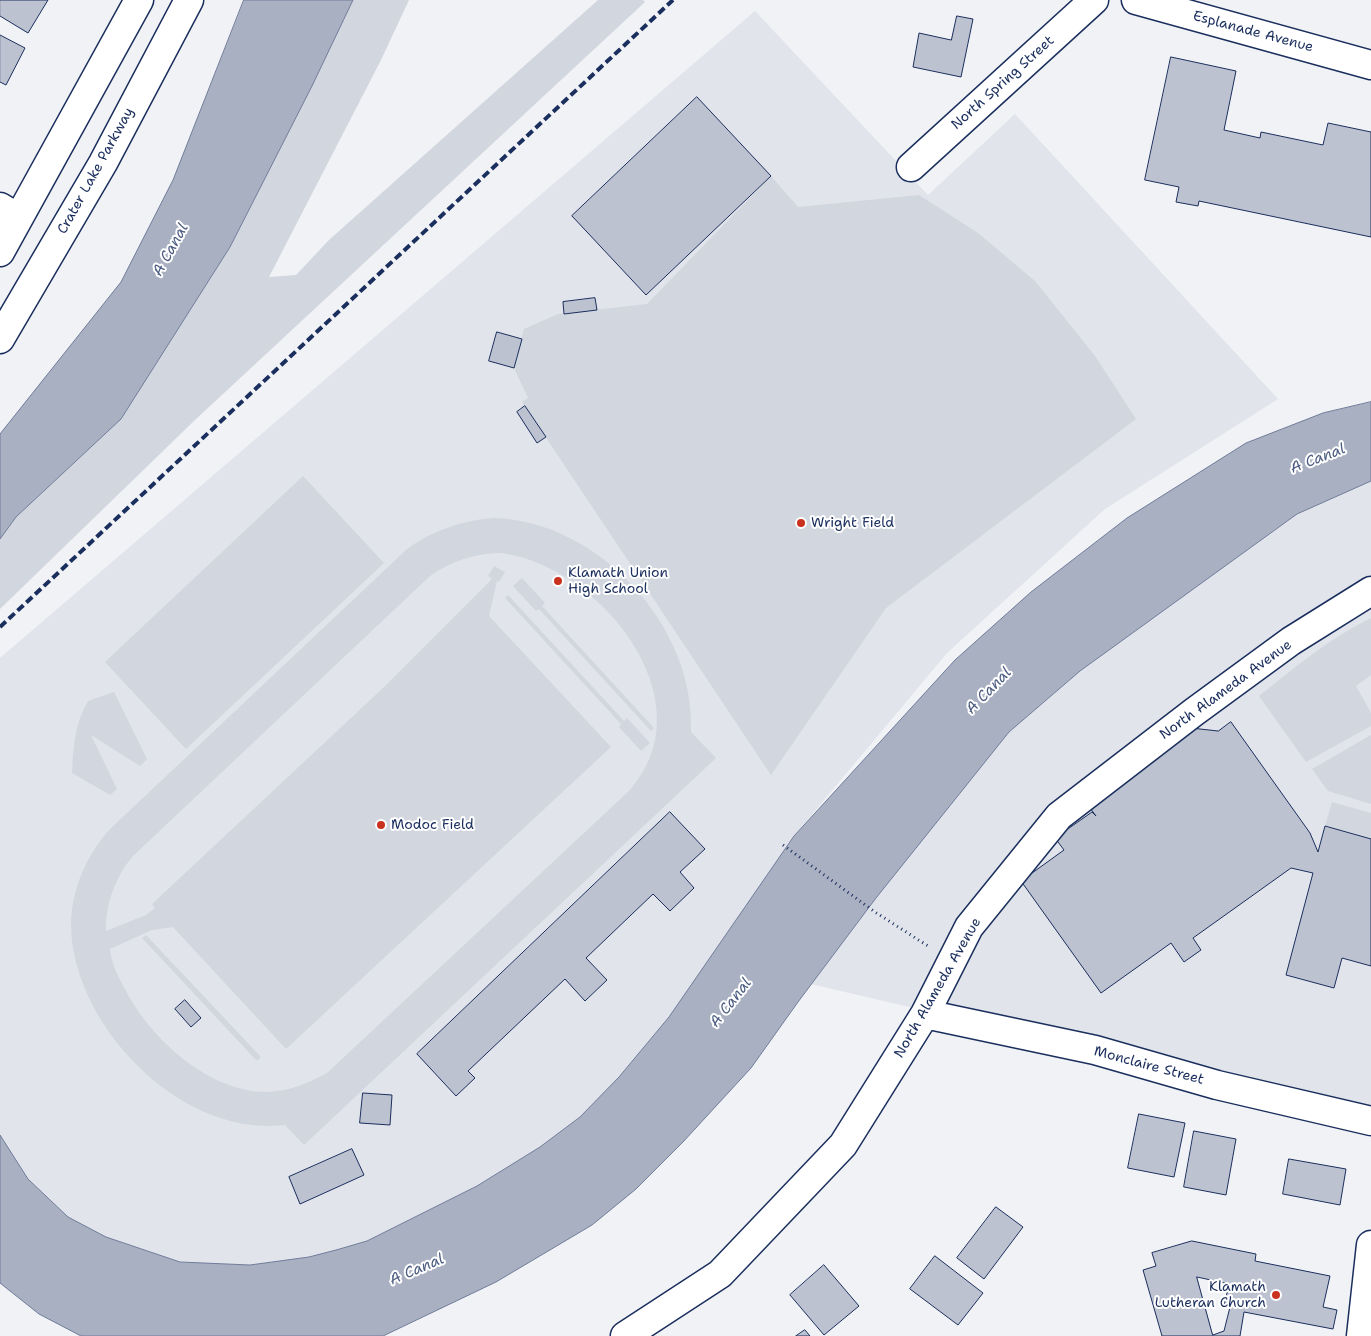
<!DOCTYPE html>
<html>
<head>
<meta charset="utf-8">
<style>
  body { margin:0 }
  canvas { display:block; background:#f1f2f5 }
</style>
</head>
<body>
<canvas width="1371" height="1336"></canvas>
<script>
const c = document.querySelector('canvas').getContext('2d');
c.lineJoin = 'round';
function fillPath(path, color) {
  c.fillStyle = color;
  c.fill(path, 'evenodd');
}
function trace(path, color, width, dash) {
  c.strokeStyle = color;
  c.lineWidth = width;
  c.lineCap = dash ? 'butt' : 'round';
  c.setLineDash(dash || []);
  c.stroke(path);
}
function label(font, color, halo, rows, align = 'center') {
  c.font = font + ' "Shantell Sans",sans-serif';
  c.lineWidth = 4;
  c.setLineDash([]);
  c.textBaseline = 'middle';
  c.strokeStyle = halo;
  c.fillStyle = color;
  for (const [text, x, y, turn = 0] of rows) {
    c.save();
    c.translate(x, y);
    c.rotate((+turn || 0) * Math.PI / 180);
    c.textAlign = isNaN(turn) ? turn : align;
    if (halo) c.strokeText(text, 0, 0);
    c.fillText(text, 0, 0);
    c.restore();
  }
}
fillPath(new Path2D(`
  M755,11L928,195L1015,114L1278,399L1105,509L947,653L794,836L669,1017L619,1077L580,1117L540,1147L477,1186L367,1241L309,1257L279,1261L250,1265L180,1262L106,1237L68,1217L28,1179L0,1135V658Z
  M1371,481V1115L811,984L876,898L1009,732L1080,671L1297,514Z`), '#e1e4ea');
fillPath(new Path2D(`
  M353,0H409L381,60L269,277L296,275L329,240L598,0H643L645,2L195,420L0,609V539L16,517L121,419L230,247L312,86Z
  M771,176L798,207L919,195L978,233L1035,281L1095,356L1136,419L886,608L771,775L525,406L522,402L528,398L514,368L524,329L558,314L647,304Z
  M303,476L384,563L186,749L105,662Z
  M494,518C599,521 696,627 691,732L716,758L304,1145L285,1125C182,1138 73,1027 71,926C71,891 86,856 109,830L406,550C431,531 463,520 494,518ZM500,553C598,564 710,700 630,790L327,1073C309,1083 287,1092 265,1092C208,1091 151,1039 126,991C119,979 111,963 110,949L152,930L173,927L286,1049L611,747L489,616L497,581L499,582L505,572L494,566L488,576L492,579L382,689L152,904L155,908L146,915L106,931C105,904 116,876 133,856L430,576C450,562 475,553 500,553Z
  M522,578L545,603L542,606L654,728L651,731L539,609L536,611L513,586Z
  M508,595L624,721L627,718L650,743L641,751L619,727L621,724L505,598Z
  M1371,618V675L1356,686L1371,713V726L1306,762L1259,696C1294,668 1330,638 1371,618Z
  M114,692L147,759L140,766L91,735L117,789L110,795L72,773C73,748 75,723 88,701Z
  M1371,735V804L1328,791L1312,769Z
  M1332,802L1371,813V839L1325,826Z
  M146,935L261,1057L257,1061L142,938Z`), '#d2d6df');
const water = new Path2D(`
  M244,0H353L312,86L230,247L121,419L16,517L0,539V434L121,282L173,180Z
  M1371,402V481L1297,514L1080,671L1009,732L876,898L798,1002L751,1068L683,1142L636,1189L592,1225L496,1282L383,1336H81L39,1314L0,1283V1135L28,1179L68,1217L106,1237L180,1262L250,1265L309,1257L336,1250L367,1241L477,1186L540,1147L580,1117L619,1077L669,1017L794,836L955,660L1031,592L1127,518L1246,443L1323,413Z`);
fillPath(water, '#a8b0c2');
trace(water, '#707c9a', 1);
const building = new Path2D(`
  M0,0H48L28,33L0,16Z
  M957,16L973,19L961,77L913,67L919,33L951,40Z
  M0,35L25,48L6,85L0,82Z
  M1171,57L1236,71L1224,130L1260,138L1261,132L1323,145L1328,123L1371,132V237L1199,201L1198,206L1176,202L1179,187L1145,180Z
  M697,97L771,176L646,295L572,216Z
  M595,298L597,310L564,314L563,302Z
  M497,332L522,339L514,368L489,361Z
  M525,406L546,437L537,443L517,412Z
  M1231,722L1310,833L1318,852L1325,826L1371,839V966L1342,958L1334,988L1286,975L1313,873L1291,868L1193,938L1201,950L1184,962L1171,943L1101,993L1021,881L1064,850L1055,838L1092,812L1096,816L1087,804L1191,728L1218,731Z
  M670,812L705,849L680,872L694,888L670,911L653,894L586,958L607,980L585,1001L565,979L468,1071L475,1078L456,1096L417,1054Z
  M185,1000L201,1018L191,1027L175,1009Z
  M363,1093L392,1095L390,1125L360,1123Z
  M1139,1114L1185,1123L1174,1177L1128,1168Z
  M1194,1131L1236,1139L1226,1195L1184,1187Z
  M352,1149L364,1175L300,1204L289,1177Z
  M1289,1159L1346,1169L1340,1205L1283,1194Z
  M996,1207L1023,1227L984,1279L957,1258Z
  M1192,1241L1256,1254L1255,1261L1330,1276L1323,1307L1337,1310L1333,1329L1244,1312L1240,1336H1162L1143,1270L1156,1266L1152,1253ZM1197,1277L1229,1284L1224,1306L1230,1307L1224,1331L1213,1335Z
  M935,1256L983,1293L958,1325L910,1289Z
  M824,1265L859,1306L824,1335L790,1295Z
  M805,1330L810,1336H796Z`);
fillPath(building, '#bcc2d0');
trace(building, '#1b2f5e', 1);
const street = new Path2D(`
  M911,167L1094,0
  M0,207L18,218
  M925,1014L1095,1050L1217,1085L1371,1121
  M625,1336L720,1274L843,1145L925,1014L969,927L1059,816L1194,712L1291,641L1371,591
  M1361,1336L1371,1245`);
const secondary = new Path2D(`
  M1136,0L1371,65`);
const primary = new Path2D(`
  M0,252L139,0
  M0,339L103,163L189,0`);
trace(street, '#1b2f5e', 31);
trace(secondary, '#1b2f5e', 31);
trace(primary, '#1b2f5e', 31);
trace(new Path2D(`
  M783,845L875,912L928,946`), '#1b2f5e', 3, [1, 4]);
trace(street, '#fff', 28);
trace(secondary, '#fff', 28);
trace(primary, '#fff', 28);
trace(new Path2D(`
  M0,627L673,0`), '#1b2f5e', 4, [8, 4]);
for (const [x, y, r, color] of [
  [801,523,5,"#c8321e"],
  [558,581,5,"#c8321e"],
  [381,825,5,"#c8321e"],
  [1276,1295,5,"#c8321e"]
]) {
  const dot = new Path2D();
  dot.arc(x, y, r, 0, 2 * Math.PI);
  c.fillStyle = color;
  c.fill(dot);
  trace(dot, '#fff', 2);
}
label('14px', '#1b2f5e', '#fff', [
  ["Esplanade Avenue",1253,32,15],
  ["North Spring Street",1003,83,-42],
  ["Crater Lake Parkway",96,171,-61],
  ["North Alameda Avenue",1226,690,-36],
  ["North Alameda Avenue",938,988,-60],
  ["Monclaire Street",1149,1066,15]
]);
label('14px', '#1b2f5e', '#fff', [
  ["Wright Field",811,523],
  ["Klamath Union",568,573],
  ["High School",568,589],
  ["Modoc Field",391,825],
  ["Klamath",1266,1287,"right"],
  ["Lutheran Church",1266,1303,"right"]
], 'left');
label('italic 15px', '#4c5c81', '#fff', [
  ["A Canal",171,250,-61],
  ["A Canal",1318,459,-21],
  ["A Canal",989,691,-46],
  ["A Canal",731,1003,-52],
  ["A Canal",417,1270,-23]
]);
</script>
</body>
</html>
